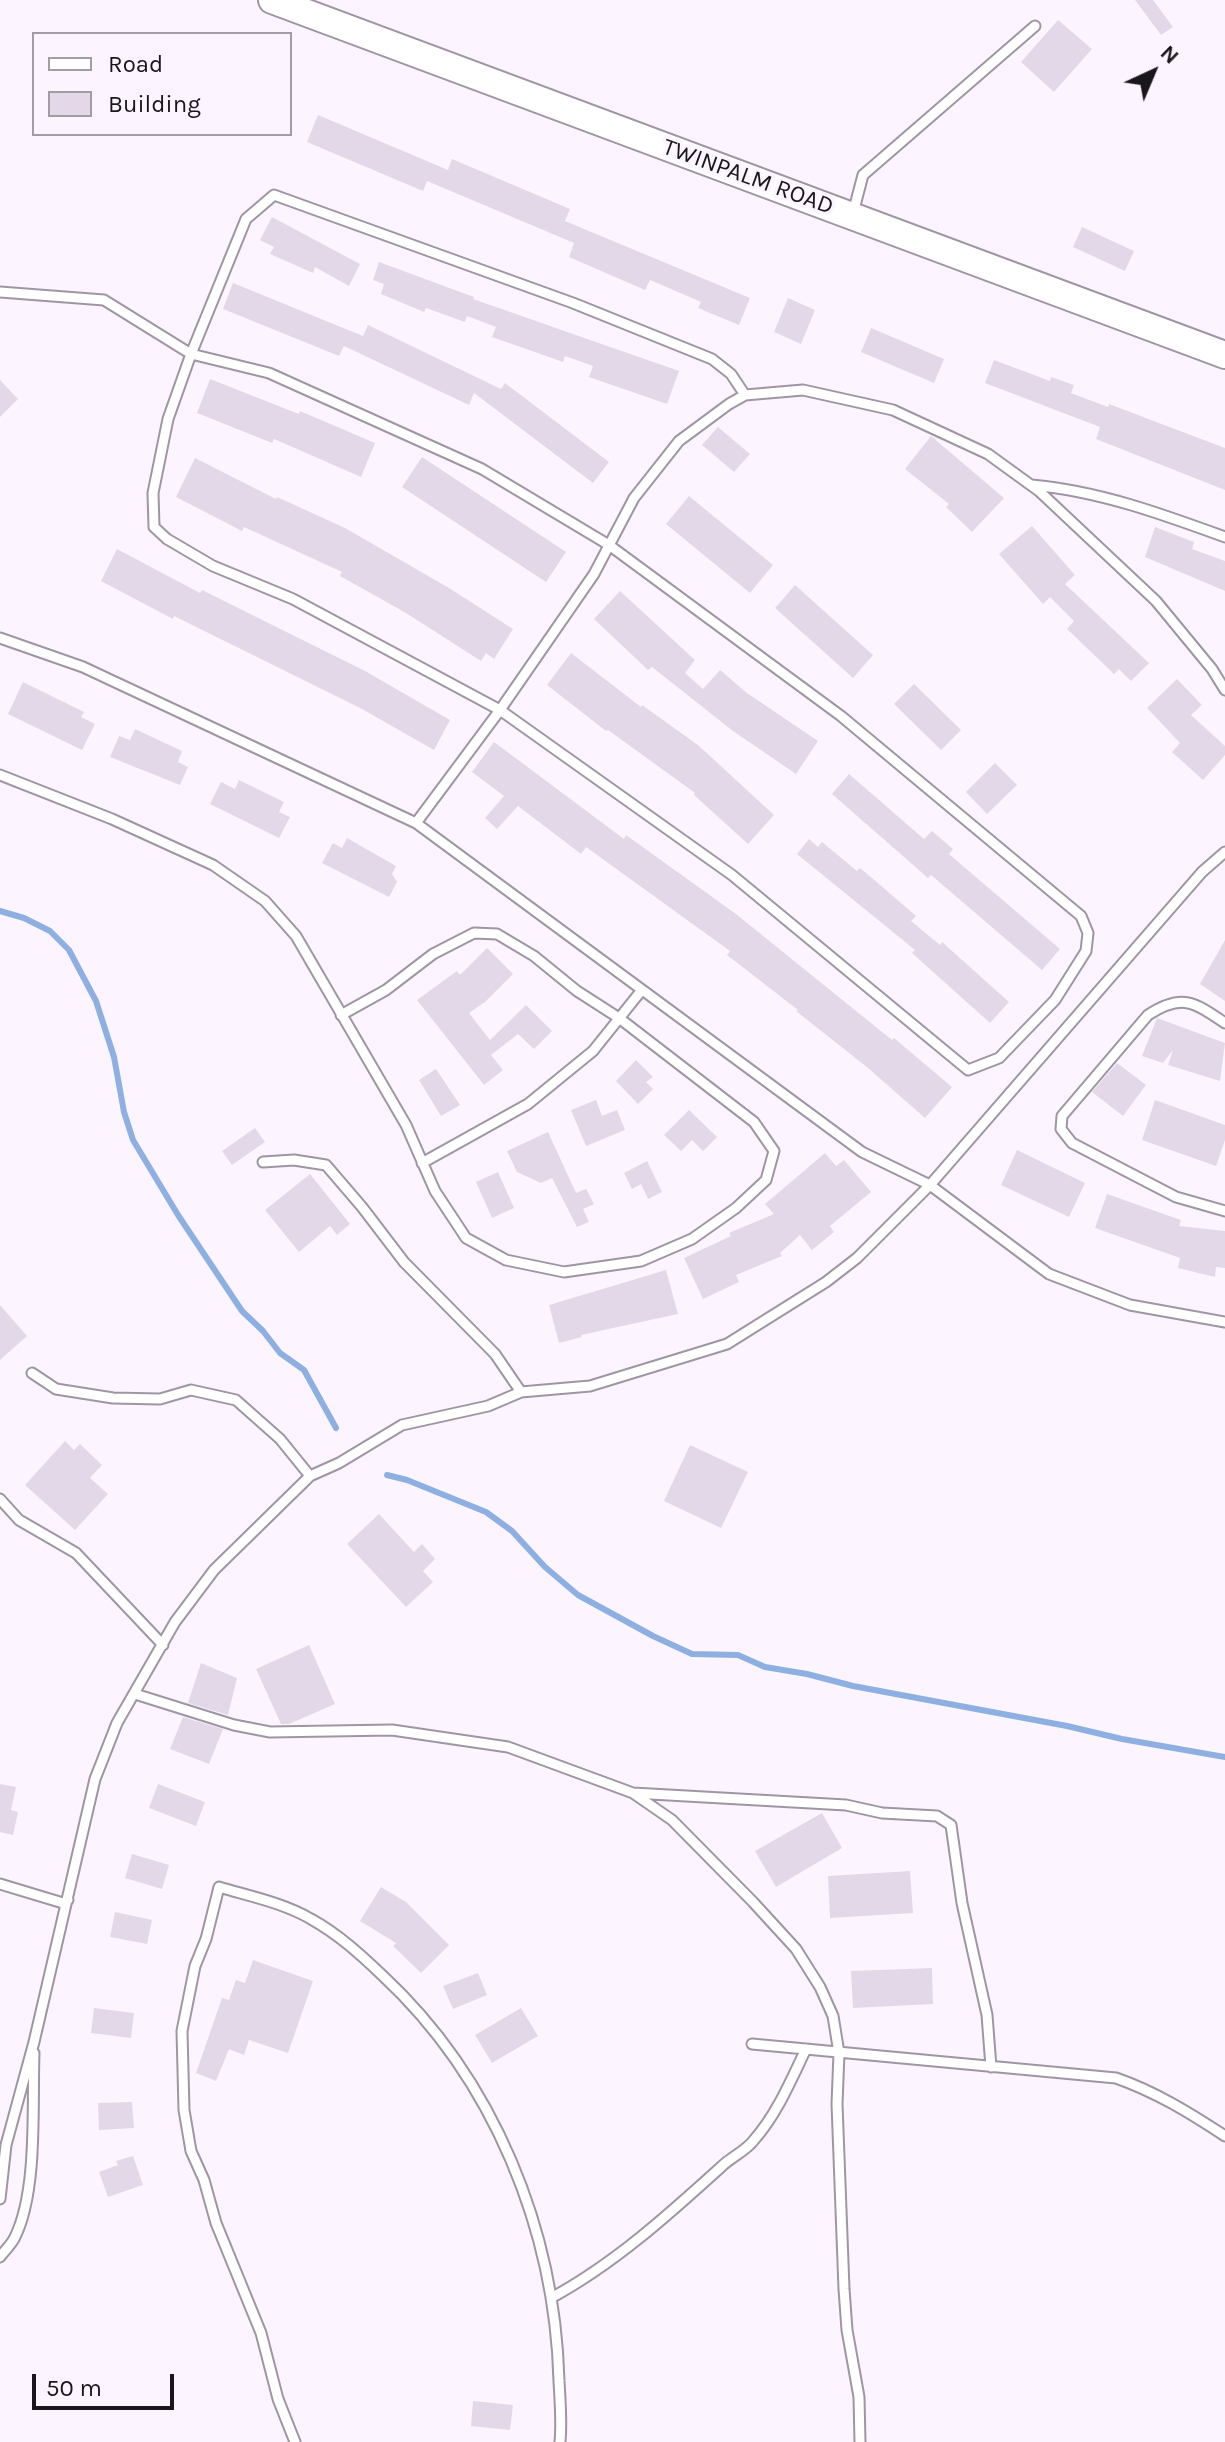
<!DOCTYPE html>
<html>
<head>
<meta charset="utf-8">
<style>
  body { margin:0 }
  #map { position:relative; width:1225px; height:2442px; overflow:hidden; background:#fcf5ff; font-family:Karla,sans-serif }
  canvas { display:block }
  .legend { position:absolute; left:32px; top:32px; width:260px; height:104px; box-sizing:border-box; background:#fcf5ff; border:2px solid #a29ca4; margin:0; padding:10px 14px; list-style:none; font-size:24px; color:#1a161c }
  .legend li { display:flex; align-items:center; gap:16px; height:40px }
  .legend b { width:40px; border:2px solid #a29ca4 }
  .north { position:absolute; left:1113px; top:32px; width:80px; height:80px; -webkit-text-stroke:6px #fcf5ff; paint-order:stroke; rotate:44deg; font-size:22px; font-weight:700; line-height:32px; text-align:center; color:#1a161c }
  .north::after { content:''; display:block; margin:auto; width:28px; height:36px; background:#1a161c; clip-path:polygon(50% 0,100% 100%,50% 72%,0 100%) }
  .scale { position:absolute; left:32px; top:2374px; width:142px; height:36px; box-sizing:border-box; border:4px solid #1a161c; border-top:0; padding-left:10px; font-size:24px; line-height:28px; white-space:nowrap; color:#1a161c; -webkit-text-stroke:6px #fcf5ff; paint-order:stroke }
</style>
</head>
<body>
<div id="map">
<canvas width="1225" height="2442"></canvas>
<ul class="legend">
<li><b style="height:10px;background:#fff"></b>Road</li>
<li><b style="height:22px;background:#e3d8e8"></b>Building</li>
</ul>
<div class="north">N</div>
<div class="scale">50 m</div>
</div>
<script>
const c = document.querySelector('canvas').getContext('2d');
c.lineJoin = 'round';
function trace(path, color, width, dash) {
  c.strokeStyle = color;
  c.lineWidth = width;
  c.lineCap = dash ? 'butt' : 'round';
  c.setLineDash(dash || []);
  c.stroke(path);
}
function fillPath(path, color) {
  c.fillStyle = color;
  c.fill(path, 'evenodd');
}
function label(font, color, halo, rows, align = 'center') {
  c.font = font + ' Karla,sans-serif';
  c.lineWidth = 7;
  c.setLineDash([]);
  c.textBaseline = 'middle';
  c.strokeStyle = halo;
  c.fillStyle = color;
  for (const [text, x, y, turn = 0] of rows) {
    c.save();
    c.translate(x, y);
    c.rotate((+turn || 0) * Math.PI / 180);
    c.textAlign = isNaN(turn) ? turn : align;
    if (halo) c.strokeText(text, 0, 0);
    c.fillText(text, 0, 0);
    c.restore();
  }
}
trace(new Path2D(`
  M0,911L24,918L50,931L69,950L96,1001L114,1057L124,1112L133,1140L178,1215L242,1311L263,1331L280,1353L304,1370L336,1428
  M387,1475L407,1480L486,1512L512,1531L545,1567L578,1595L653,1636L692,1654L738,1655L765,1667L807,1674L853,1686L1067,1726L1122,1739L1225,1757`), '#8eafe1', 6);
fillPath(new Path2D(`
  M1135,0H1153L1173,27L1161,35Z
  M1058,20L1092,49L1054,92L1021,62Z
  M318,115L448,170L452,159L570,209L565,221L750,298L739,325L698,308L701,302L650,280L645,290L569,257L574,243L427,181L423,191L307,142Z
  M272,217L360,264L349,286L315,267L313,273L270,254L274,247L260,240Z
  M1082,227L1134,251L1125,271L1073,247Z
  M379,262L474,297L473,299L679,371L667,404L589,377L593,366L565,356L563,362L492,337L496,327L467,316L465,322L426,308L424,312L381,294L384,284L373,280Z
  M233,283L363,336L368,325L501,389L505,383L609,462L593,483L474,393L469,405L344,346L339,356L223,309Z
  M788,298L815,310L801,344L774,332Z
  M871,328L944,359L934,383L861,352Z
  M994,360L1050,381L1051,377L1074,385L1071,393L1108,407L1109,404L1225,448V490L1096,439L1100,427L985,383Z
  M210,379L299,414L300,411L375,443L361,477L274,439L272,443L197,413Z
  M0,380L18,399L0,417Z
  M718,427L750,454L734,472L702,445Z
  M931,436L1004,498L972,532L946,507L949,504L905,469Z
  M422,457L566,552L546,582L402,487Z
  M195,458L276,499L277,497L345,528L449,588L513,629L494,659L486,653L481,661L406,613L340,576L342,572L244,527L242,531L176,497Z
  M689,496L773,565L750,593L666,524Z
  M1032,526L1075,575L1065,584L1149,663L1131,681L1119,669L1114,674L1067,629L1074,621L1050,597L1043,604L999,554Z
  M1155,527L1194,542L1192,549L1225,561V591L1145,557Z
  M117,549L200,593L202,590L365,671L450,720L434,750L362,709L174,616L173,619L101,581Z
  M795,585L873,655L853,678L775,608Z
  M620,591L695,660L685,673L703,689L720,670L747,693L818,741L796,774L733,731L652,667L648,670L594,619Z
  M571,653L641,707L642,705L698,745L774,815L748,844L694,795L695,793L608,730L606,731L547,685Z
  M1177,679L1202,705L1191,715L1225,746V755L1203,780L1172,752L1180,743L1147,708Z
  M23,682L84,712L81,717L95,724L82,750L8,714Z
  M914,684L961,730L941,750L894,704Z
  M135,729L182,751L178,762L188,767L180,785L110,757L119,736L130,740Z
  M494,742L624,839L626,835L736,914L892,1040L894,1038L952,1087L925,1118L868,1068L796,1011L798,1010L727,955L730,951L586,847L581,854L518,806L497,829L485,818L504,796L472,772Z
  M995,763L1017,785L987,814L966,792Z
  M849,774L924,839L932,831L953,849L949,854L1060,949L1042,970L931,875L928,878L832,794Z
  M239,780L284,802L279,812L290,817L279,838L210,804L221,782L235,789Z
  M347,838L396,866L392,874L397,882L389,897L322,863L333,843L342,848Z
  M809,839L818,847L822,842L857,871L860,868L879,884L916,916L911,921L940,945L942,942L1009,1002L990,1023L912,953L915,950L797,854Z
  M1225,940V1001L1200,984Z
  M487,948L513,974L485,1002L469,1013L490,1040L526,1005L552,1031L534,1049L518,1034L491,1055L503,1070L484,1085L417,1000L457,971L460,975Z
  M1157,1018L1225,1043L1220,1081L1168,1065L1173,1050L1163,1063L1142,1056Z
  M636,1060L653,1077L646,1082L653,1089L638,1104L616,1081Z
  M1117,1063L1146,1085L1123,1116L1092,1092Z
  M436,1069L460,1105L441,1116L419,1080Z
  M596,1100L602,1116L617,1110L625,1130L586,1146L571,1110Z
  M1155,1100L1225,1125V1140L1216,1166L1142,1140Z
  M689,1110L717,1137L703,1151L692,1140L681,1151L664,1135Z
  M255,1128L265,1142L232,1165L222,1151Z
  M548,1132L576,1193L586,1189L594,1204L583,1209L589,1222L577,1227L552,1178L541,1183L517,1172L507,1151Z
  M1017,1150L1085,1183L1069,1217L1001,1185Z
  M825,1153L836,1166L844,1160L871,1192L830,1226L834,1232L812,1250L800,1235L780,1253L782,1256L736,1275L739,1282L703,1299L684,1258L731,1236L729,1233L774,1214L765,1204Z
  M647,1161L662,1192L648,1199L641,1184L632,1189L624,1173Z
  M498,1172L514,1208L492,1218L476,1182Z
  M310,1174L350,1224L337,1235L330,1226L299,1252L265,1210Z
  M1107,1194L1181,1220L1179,1226L1225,1231V1268L1216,1267L1215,1277L1178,1268L1180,1258L1095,1228Z
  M666,1270L678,1314L581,1335L582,1337L559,1343L549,1305Z
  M0,1305L27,1336L0,1360Z
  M65,1441L74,1450L80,1444L102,1465L90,1478L108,1494L75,1530L25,1485Z
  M690,1445L748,1472L721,1528L664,1501Z
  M379,1514L414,1552L422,1544L435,1559L423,1571L433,1582L406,1607L347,1544Z
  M309,1645L335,1704L289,1724H281L256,1669Z
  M201,1663L237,1678L228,1715L188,1703Z
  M183,1717L223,1729L209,1764L170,1749Z
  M0,1784L16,1787L11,1810L18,1812L13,1835L0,1832Z
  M158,1784L205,1802L196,1826L149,1808Z
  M822,1813L842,1848L776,1887L755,1851Z
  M132,1854L169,1865L162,1889L125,1878Z
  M910,1871L913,1913L830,1918L828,1876Z
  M381,1887L406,1902L449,1945L421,1973L393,1946L396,1943L360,1921Z
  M115,1912L152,1920L147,1944L110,1937Z
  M253,1960L313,1981L288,2053L249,2040L244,2055L229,2049L216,2081L196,2073L222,1998L229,2000L236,1980L245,1983Z
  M932,1968L933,2004L853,2008L851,1971Z
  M478,1973L487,1995L453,2009L443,1986Z
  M94,2008L134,2013L131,2038L91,2033Z
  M521,2008L538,2036L492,2063L475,2035Z
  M132,2102L134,2128L99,2130L98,2103Z
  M133,2156L143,2185L108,2197L99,2172L118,2165L116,2161Z
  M473,2401L513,2405L510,2430L471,2426Z`), '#e3d8e8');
const lane = new Path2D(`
  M853,213L863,175L1035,26
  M0,292L104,300L191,354L269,373L482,469L609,545L841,716L1081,916L1088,933L1086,951L1055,1000L999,1058L968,1070L732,875L500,710L293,599L213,566L167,539L154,527L153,493L168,419L191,354L246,219L274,195L573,303L712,359L731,374L745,395
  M1032,485C1099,491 1162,514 1225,537
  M0,638L83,667L416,823L862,1152L930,1185L1049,1274L1130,1305L1225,1322
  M0,775L112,819L213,865L265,901L296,936L406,1125L435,1191L466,1238L506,1260L564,1272L641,1261L692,1239L736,1208L766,1180L774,1151L754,1122L619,1018L577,991L534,956L497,934L474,933L433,954L386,990L341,1015
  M416,823L500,710L594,574L634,498L679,441L729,404L745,395L803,390L893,410L988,454L1039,491L1156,601L1212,669L1225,690
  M1225,1023C1194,1002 1182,993 1148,1015L1062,1116L1061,1129L1072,1143L1176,1197L1225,1211
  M263,1162L294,1160L326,1165L362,1207L404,1262L495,1354L521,1392
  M422,1163L528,1104L593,1051L641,991
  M32,1373L56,1389L113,1398L160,1399L191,1390L236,1400L280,1439L310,1476
  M0,1499L19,1520L76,1553L163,1645
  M135,1694L234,1725L270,1732L392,1730L508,1747L633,1793L672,1820L753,1902L796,1949L820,1987L833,2016L839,2053L837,2104L844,2289L847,2330L859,2397L860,2442
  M633,1793L846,1805L882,1813L937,1816L951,1825L962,1903L987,2015L991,2067
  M0,1884L63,1903L68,1900
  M752,2044L1116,2078C1156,2092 1190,2113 1225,2136
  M0,2199L6,2145L34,2042L95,1779L117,1723L175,1622L214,1570L310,1476L339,1463L402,1425L488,1406L521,1392L590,1386L727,1344L826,1282L857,1258L930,1185L1202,872L1225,852
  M0,2257C5,2250 12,2244 15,2237C38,2190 32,2106 34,2053
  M551,2298C614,2264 668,2215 721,2167C731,2157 746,2151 754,2140C777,2114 791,2080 806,2049
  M295,2442L278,2399L261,2333L216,2223L204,2180L191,2151L184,2110L182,2031L195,1966L206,1939L219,1887C249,1896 284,1903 311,1919C338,1934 360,1954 382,1975C494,2079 555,2230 559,2381C560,2401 562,2422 560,2442`);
const secondary = new Path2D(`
  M272,0L1225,355`);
trace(lane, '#a095a4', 13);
trace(secondary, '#a095a4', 30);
trace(lane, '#fff', 9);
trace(secondary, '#fff', 26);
label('24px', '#1a161c', '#fcf5ff', [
  ["TWINPALM ROAD",748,177,20]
]);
</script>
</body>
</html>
